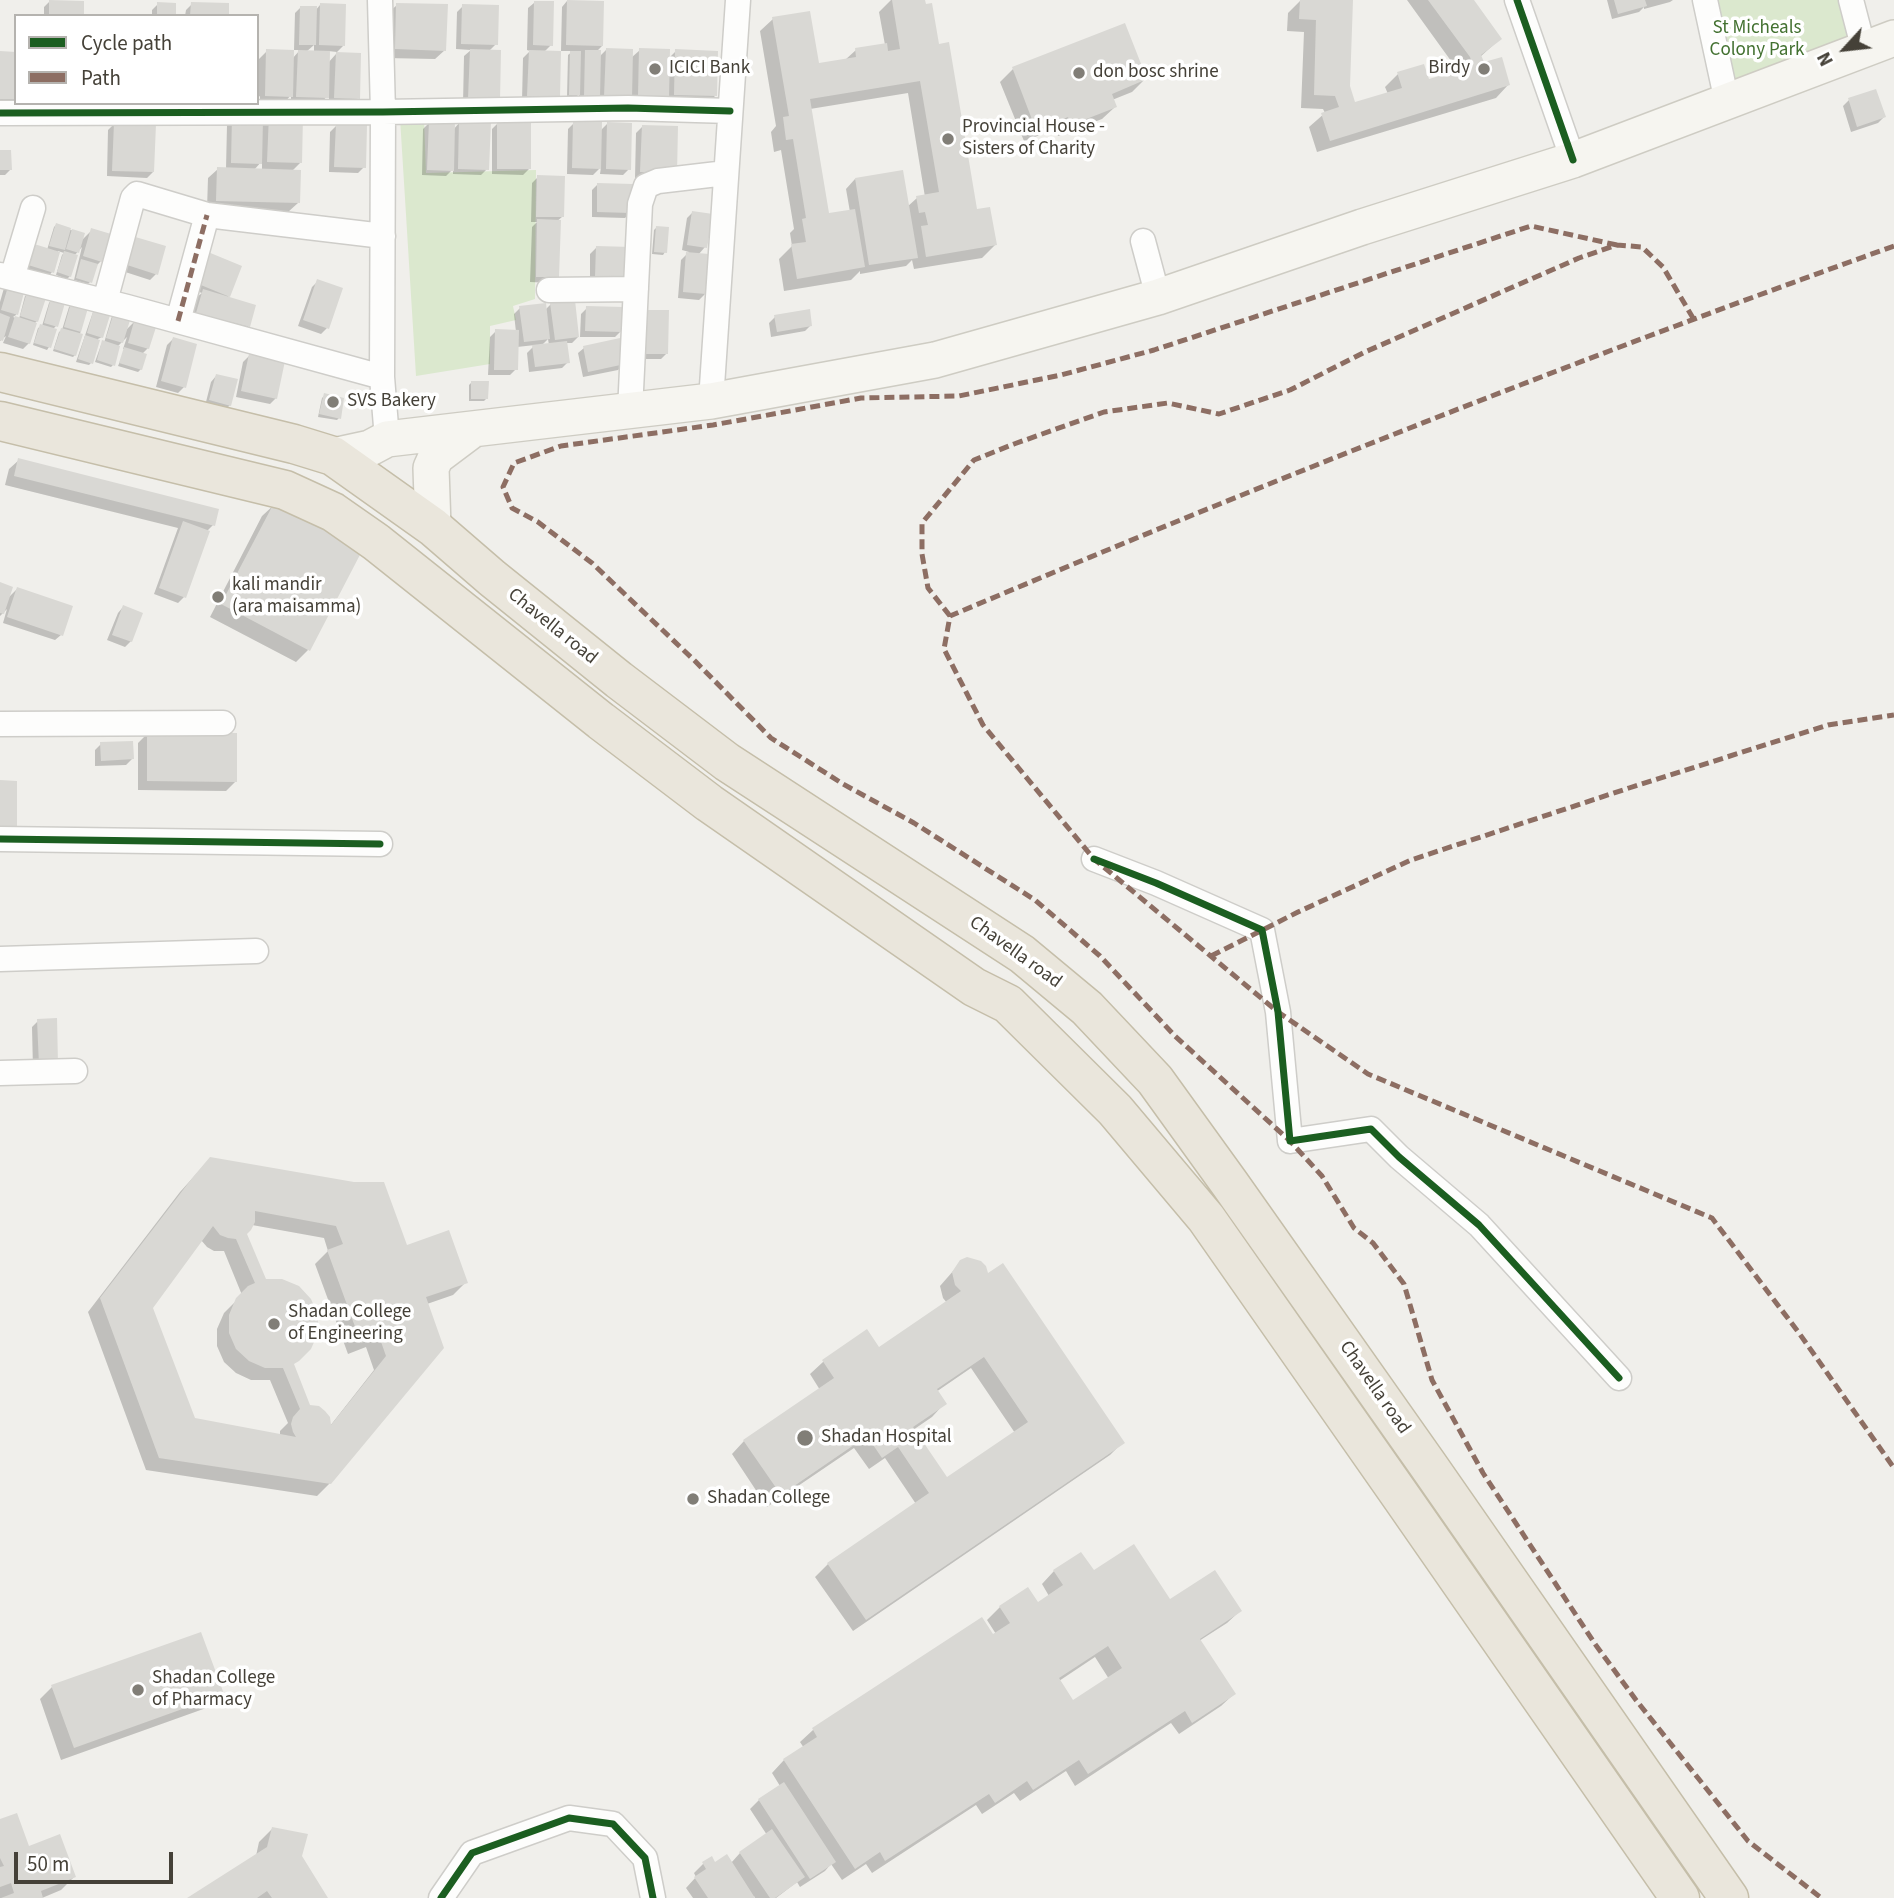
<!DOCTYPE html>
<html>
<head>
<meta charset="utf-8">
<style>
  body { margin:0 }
  #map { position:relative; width:1894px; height:1898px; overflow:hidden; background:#f0efeb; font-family:"Source Sans 3",sans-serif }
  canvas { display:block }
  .legend { position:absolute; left:14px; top:14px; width:245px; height:91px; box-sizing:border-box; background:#fff; border:2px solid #b5b3af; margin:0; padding:9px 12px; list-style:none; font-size:21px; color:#454138 }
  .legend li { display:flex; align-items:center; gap:14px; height:35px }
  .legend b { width:35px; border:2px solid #b5b3af }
  .north { position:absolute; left:1810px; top:14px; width:70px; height:70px; -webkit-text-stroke:5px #fff; paint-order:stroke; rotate:243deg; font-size:19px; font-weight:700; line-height:28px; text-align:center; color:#454138 }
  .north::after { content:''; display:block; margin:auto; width:24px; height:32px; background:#454138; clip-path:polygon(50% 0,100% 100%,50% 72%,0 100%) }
  .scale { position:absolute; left:14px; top:1852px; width:159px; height:32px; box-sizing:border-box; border:4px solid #454138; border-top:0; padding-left:9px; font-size:21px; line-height:24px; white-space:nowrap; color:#454138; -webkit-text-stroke:5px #fff; paint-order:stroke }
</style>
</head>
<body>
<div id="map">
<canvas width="1894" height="1898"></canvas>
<ul class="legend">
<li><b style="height:9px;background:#1b5e20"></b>Cycle path</li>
<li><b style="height:9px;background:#8d6e63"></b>Path</li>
</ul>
<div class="north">N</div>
<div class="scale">50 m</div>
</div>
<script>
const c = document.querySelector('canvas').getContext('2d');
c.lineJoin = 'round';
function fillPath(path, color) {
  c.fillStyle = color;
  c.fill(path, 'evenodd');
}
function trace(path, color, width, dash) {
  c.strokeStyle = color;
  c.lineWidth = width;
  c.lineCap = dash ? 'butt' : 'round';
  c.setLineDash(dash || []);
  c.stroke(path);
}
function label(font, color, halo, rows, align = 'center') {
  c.font = font + ' "Source Sans 3",sans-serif';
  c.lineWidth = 7;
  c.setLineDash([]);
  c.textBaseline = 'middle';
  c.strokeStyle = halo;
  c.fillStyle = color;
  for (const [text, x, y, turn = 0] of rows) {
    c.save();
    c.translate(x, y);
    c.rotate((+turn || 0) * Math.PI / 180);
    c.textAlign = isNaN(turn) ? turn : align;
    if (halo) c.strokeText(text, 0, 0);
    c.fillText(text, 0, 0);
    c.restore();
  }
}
fillPath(new Path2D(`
  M1702,0H1847L1858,45L1720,91Z
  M400,118H424L426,173L536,170L535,299L513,306L516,320L490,326V364L416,376Z`), '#dbe8ce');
fillPath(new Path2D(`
  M891,0H923L938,46L976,211L995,245L982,258L914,269L912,260L906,266L860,274V271L851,280L784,291L779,259L792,246L790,233L794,229L781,150L774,152L771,132L776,126L760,31L773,19L817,65L845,60L856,50L885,45L879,12ZM908,93L925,197L917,198L907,207L855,179L846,189L850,212L828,215L810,109Z
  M1351,0L1348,87L1354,104L1388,94L1385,87L1398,74L1428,81L1459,72L1407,0H1472L1500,39L1480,57L1482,65L1508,85L1496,98L1317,152L1309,127L1325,113L1323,109L1301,108L1304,32L1287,31L1288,13L1300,1Z
  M1607,0H1673L1670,2L1644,9V7L1639,12L1612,19Z
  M50,1L82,16H44V7Z
  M567,1L602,46L596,52L599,57L606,50L631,58L640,50L668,59L676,51L715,96L709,102L633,103V95L625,103L579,102V94L576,97H567L568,55L573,51H561L562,7Z
  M534,3L551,45L544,52L558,96L552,102L522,101L523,58L530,51L527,50L528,8Z
  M158,4L174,16H152V10Z
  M192,4L227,16H185L186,10Z
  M320,5L343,46L337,52L328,51V63L336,54L358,98L352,104L329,103V94L321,103L291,102V95L285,102L260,101V96L257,98V55L258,60L267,51L292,59L300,50H294L295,13L301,7L315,11ZM314,45V52H306Z
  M397,5L445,50L435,59L386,58L387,14Z
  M463,6L496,44L489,51L498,99L463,104L464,56L471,50L456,49L457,12Z
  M0,53H16V103L0,108Z
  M1013,69L1145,79L1132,92L1112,100L1115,107L1102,119L1058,136L1056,129L1024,141L1000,82Z
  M1849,100L1884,117L1878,123L1851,132L1843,106Z
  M269,117L301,162L292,171L298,203L288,212L207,209L208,178L218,169H226L227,125L233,119ZM262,161V170H254Z
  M460,122L487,169L481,175L453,174V169L446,176L422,175L423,129L429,123L453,130Z
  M498,123L529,169L523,175L492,174V129Z
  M574,123L600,131L607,124L629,169L623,175L600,174L601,167L593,175L567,174L568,129Z
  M114,124L153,172L147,178L107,176L108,130Z
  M336,126L364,167L358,173L329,172L330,132Z
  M642,127L669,179L635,178L636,133Z
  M0,152L11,169L5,175H0Z
  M538,177L562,217L556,222L558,277L552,283L530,282L532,227L537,222H531L532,183Z
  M598,184L631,212L625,218L592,217V190Z
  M693,212L705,247L698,255L705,294L699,300L678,298L681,260L689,252L682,250L687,218Z
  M56,225L83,234L81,241L92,230L101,261L95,267L90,282L88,284L74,280L82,247L74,256L70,276L67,279L56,275L62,255L64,253L58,251L52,272L47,278L20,270L47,250L54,227Z
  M656,228L665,252L663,255L652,254L654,230Z
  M127,244L156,274L150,280L119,270Z
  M596,248L629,278L590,283V254Z
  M202,260L229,296L227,298L254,306L248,327L242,332L191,318L197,297L202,293L191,289Z
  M318,281L327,328L321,334L298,326L312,287Z
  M24,286L16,315L13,317L19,319L25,296L28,294L37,321L35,323L29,343L23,349L3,343L6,336L0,341V302L4,288Z
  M51,300L56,326L53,329L49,347L47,350L33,345L38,328L42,326L49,303Z
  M551,304L578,337L572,343H566L568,362L562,368L529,372L527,353L535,345L517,347L516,369L510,375H488L490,337L496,331L516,332L514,314L520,308L545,310ZM548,339L549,345L541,346Z
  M71,305L86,309L75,355L73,357L53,351L59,332L62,330L69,307Z
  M587,308L621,331L615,337H580L581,314Z
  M95,310L102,337L98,339L91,363L89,365L76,362L93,312Z
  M640,311L667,353L661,359H633Z
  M115,314L125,331L136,320L148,348L142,354L141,369L138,372L118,366L125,349H123L127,337L117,347L113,365L111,367L95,362L101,345L104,343L112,316Z
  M775,317L811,325L805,331L771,337L769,323Z
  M173,339L184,387L178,393L156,387L167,345Z
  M584,348L624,364L618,370L583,377L578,353Z
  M249,356L276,398L270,404L236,397L243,362Z
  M216,376L230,405L224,411L205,406L211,382Z
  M471,383L486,399L484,401H469V385Z
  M325,395L339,418L337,420L318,417L322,398Z
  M19,460L213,525L207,531L184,597L178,603L154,594L178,528L5,485L9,469Z
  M275,504L308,650L296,662L210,617L262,516Z
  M0,584L7,599L17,589L61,635L55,640L3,623L7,609L0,616Z
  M123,607L131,641L125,647L107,640L118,613Z
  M147,734L236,781L226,791L138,790V743Z
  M101,744L132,759L126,765L95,766V750Z
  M38,1021L50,1070H33L32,1027Z
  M198,1172L406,1247L466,1282L453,1295L427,1304L330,1483L317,1496L146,1470L88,1312L180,1192ZM252,1225L324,1238L328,1251L315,1264L348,1354L366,1347L374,1370L330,1426L309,1406L293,1365L245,1234ZM201,1240L207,1247L214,1251H224L242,1295L224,1313L217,1329V1346L224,1362L236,1373L251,1380H270L288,1423L280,1431V1436L194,1420L151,1308Z
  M961,1262L988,1276L1123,1442L1110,1455L853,1631L815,1577L828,1564L916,1504L885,1458L869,1469L854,1448L767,1507L732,1454L744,1441L820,1390L810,1374L823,1362L867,1331L879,1350L947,1303L943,1298L940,1286ZM971,1368L1015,1433L947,1479L913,1430L932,1417L944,1404L936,1392Z
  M1054,1571L1093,1573L1170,1602L1240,1611L1227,1623L1199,1641L1234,1694L1221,1706L1179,1734L1171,1723L1075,1786L1066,1771L1020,1801L1014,1793L982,1814L976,1805L872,1873L866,1864L842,1880L831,1864L825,1871L800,1887L797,1882L776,1898H755L754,1896L751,1898H693L686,1888L696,1877L694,1873L703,1864L731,1863L740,1853L767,1835L750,1809L759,1800L780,1786L772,1773L784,1760L804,1748L800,1742L813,1730L996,1634L987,1620L1000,1607L1027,1589L1037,1604L1049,1596L1042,1584ZM1095,1657L1109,1679L1073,1703L1059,1681Z
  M52,1687L222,1694L209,1707L61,1760L40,1699Z
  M0,1821L28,1848L74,1877L61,1890L42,1898H0Z
  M272,1829L300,1857L326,1898H190L256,1856L259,1842Z`), '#0003');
fillPath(new Path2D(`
  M49,0L84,1V16H49Z
  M567,0L604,1L603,46L566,45Z
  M892,0H925L926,4L932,3L939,44L949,42L977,209L990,207L997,245L926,257L921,226L928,225L925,212L919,213L916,196L939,192L920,81L810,99L829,213L855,209L865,267L797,279L791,244L806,242L802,219L806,218L793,139L786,140L783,117L789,116L772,17L810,11L819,63L856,57L855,48L887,43L888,51L900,49Z
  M1300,0H1353L1350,86L1355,102L1402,88L1397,72L1424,64L1429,79L1473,66L1470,57L1428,0H1474L1502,39L1481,55L1484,62L1502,57L1510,85L1330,141L1321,113L1339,107L1335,96L1314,95L1316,20L1299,19Z
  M1614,0H1645L1647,6L1618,14Z
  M534,1H554L553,46L533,45Z
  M157,2L176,3V16H157Z
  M191,2L229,3V16H190Z
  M320,3L346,4L345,46L319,45Z
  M396,3L448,4L446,51L395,49Z
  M462,4L499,5L498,45L461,44Z
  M300,6H317L316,45H299Z
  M1125,23L1147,79L1112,94L1117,107L1071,125L1068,117L1036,130L1012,67Z
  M606,48L633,49L632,98L604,97Z
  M639,48L670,49L669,98L638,97Z
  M266,49L294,50L293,97L265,96Z
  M470,49L501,50L500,100L468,99Z
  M675,49L718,51L717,96L674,95Z
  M298,50L330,51L329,98L296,97Z
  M529,50L561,51L560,97L527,96Z
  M585,50H601L600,97H584Z
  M0,51L16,52V99H0Z
  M570,51H581L580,95H569Z
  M336,52L361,53L360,99L334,98Z
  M1876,89L1886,117L1857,127L1848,98Z
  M269,115L303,116L302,163L267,162Z
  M232,117L263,118L262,164L231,163Z
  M459,120L491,121L489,170L458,169Z
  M429,121L455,122L454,171L427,170Z
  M573,121L602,122L601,169L572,168Z
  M497,122H531V169H497Z
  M607,122L632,123L631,170L606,169Z
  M114,123L156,124L154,172L112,171Z
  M336,124L367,125L366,168L334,167Z
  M642,125L678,126L677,174L640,172Z
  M0,150H11L12,170H0Z
  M217,167L301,170L300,203L216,201Z
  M903,170L918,258L869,265L855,178Z
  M537,175L565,176L564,217H536Z
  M597,183L633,184L632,213L597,212Z
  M692,211L713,214L707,248L687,245Z
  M537,219L561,220L559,277H536Z
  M56,223L71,228L65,250L49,246Z
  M656,226L669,227L667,253L654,252Z
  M91,228L111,234L102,262L83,256Z
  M72,229L85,233L79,253L66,249Z
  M132,236L166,246L158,275L124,264Z
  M31,243L60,252L54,273L25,264Z
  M596,246L632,247L631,279L595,278Z
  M64,251L78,255L71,277L57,272Z
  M208,252L242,266L230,297L196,283Z
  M686,252L709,254L706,294L683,292Z
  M81,259L98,264L92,283L76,278Z
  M317,279L343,288L329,329L303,320Z
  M10,280L26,285L18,315L1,310Z
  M203,289L256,305L250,327L196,313Z
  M27,292L46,298L38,322L20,316Z
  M51,298L65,303L58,327L44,323Z
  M575,300L579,337L555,340L550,303Z
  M71,303L88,308L81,332L64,327Z
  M546,303L550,339L524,342L519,306Z
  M586,306L623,307L622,332L585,331Z
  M94,308L111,312L103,338L87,333Z
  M810,309L812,326L777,332L774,315Z
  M639,310H669L668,354H639Z
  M114,312L131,317L123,343L106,338Z
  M0,313L10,317L3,341L0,340Z
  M15,316L37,323L30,344L8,337Z
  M135,318L157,324L149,349L128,343Z
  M40,324L57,329L51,348L34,343Z
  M61,328L83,334L76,356L54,349Z
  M495,329L519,330L518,370H494Z
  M85,335L100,340L93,364L78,359Z
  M173,337L197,344L186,388L161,381Z
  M620,338L625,364L588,372L583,346Z
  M102,340L120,346L115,366L97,360Z
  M567,341L570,363L535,367L532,345Z
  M124,347L147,354L142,370L119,363Z
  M249,354L285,361L277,399L241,391Z
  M216,374L238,379L231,406L209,400Z
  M471,381H489L488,399H471Z
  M324,393L344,398L341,419L319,414Z
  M18,458L219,509L215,526L14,476Z
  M275,501L363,549L310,651L221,604Z
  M183,521L210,531L186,598L159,588Z
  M0,582L13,587L4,614L0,613Z
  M17,587L73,606L63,636L7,617Z
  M123,605L143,613L132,642L112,635Z
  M147,732L237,733V782L147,781Z
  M133,741L134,759L101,761L100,742Z
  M0,780L17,781V831H0Z
  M57,1018L58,1064L39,1065L37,1019Z
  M210,1157L354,1182H384L407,1245L449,1230L468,1283L426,1297L444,1348L331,1484L159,1458L100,1298L193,1177ZM255,1211L336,1226L343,1244L327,1250L361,1343L379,1336L386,1356L331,1425L330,1417L325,1411L319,1406L310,1405L294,1364L299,1361L311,1349L318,1333V1315L311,1299L299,1286L282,1279H266L247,1234L251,1230L255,1222ZM213,1226L220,1235L228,1238L236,1239L255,1283L248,1286L236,1298L229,1315V1333L236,1349L249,1361L265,1368H283L300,1409L293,1417L291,1424L293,1432L296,1437L195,1418L153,1308Z
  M967,1257L981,1261L986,1266L988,1273L1003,1263L1125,1443L866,1620L827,1563L929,1493L898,1447L882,1458L867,1436L781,1495L743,1440L834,1378L822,1360L867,1329L879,1347L961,1291L955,1285L952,1272L960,1260ZM984,1357L1028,1422L947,1477L913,1427L947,1404L937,1389Z
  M1134,1544L1170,1599L1215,1570L1242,1611L1200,1639L1236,1694L1192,1723L1185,1711L1088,1774L1079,1760L1033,1790L1027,1781L995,1803L989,1794L885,1861L880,1852L855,1869L783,1759L817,1737L812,1728L982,1617L993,1634L1010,1623L999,1606L1028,1587L1038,1602L1063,1585L1053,1570L1081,1552L1094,1570ZM1108,1646L1122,1668L1073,1700L1059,1678Z
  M201,1632L224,1694L74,1748L51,1685Z
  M784,1782L836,1862L810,1879L758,1799Z
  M17,1813L29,1846L60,1834L76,1877L41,1891L43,1898H1L14,1893L11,1883L0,1887V1867L4,1866L0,1858V1819Z
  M272,1827L308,1834L302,1856L328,1898H272L267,1891L257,1898H187L267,1847Z
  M772,1829L805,1877L775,1898H770L739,1852Z
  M727,1854L755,1898H708L694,1877L706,1869L702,1862L712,1856L715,1862Z`), '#d9d8d4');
const street = new Path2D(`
  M380,0L383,112L382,377L387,439
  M1517,0L1573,160
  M1705,0L1727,102
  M1851,0L1864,50
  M0,113L383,112L628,108L730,111
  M1143,241L1158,297
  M0,275L127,307L382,377
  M12,278L33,208
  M549,290L636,289
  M105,301L133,198L137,194L207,215L383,236
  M178,321L207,215
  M711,401L738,0
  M630,411L640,204L646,186L658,181L726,173
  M0,724L223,723
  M0,839L380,844
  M1094,859L1156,883L1262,930L1278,1012L1290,1141L1371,1129L1399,1157L1479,1225L1619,1378
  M0,959L256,951
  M0,1073L75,1071
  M441,1898L472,1853L569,1818L613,1824L645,1858L653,1898`);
const secondary = new Path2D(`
  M333,456L370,448L387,439L711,401L935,360L1158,297L1362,227L1573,160L1894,38
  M433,527L431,468L436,457L472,430`);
const highway = new Path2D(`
  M0,372L294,444L333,456L433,527L492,578L619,680L727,762L1022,954L1087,1008L1155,1080L1230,1184L1428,1465L1729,1898
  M0,421L285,490L333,512L376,542L601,721L709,803L974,987L1008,1004L1115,1110L1206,1218L1402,1498L1680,1898`);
trace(street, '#cecdc9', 27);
trace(secondary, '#ceccc3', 38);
trace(highway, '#c5bea9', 41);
trace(street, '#fdfdfc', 24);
trace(secondary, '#f6f5f0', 35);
trace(highway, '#eae6dc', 38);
trace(new Path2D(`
  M1617,245L1531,226L1154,350L1061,375L959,396L861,398L713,425L561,446L514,463L503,487L512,508L538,522L592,563L695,661L771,738L843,784L914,823L1035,900L1100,956L1175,1036L1290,1141L1322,1176L1354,1228L1373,1243L1404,1284L1432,1380L1483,1473L1595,1644L1636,1700L1748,1841L1820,1897
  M1894,246C1576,360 1261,484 950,616L944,649L983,725L1094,859L1278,1012L1368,1074L1712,1218L1799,1333L1894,1468
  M178,321L207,215
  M950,616L928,588L922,554V523L974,460L1014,444L1104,412L1168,403L1219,414L1290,390L1365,352L1579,258L1617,245L1642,247L1663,267L1693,318
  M1211,956L1298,912L1411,860L1629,788L1828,725L1894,715`), '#8d6e63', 5, [10, 5]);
trace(new Path2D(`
  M1517,0L1573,160
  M0,113L383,112L628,108L730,111
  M0,839L380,844
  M1094,859L1156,883L1262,930L1278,1012L1290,1141L1371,1129L1399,1157L1479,1225L1619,1378
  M441,1898L472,1853L569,1818L613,1824L645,1858L653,1898`), '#1b5e20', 7);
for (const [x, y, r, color] of [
  [655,69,7,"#817e77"],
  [1484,69,7,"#817e77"],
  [1079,73,7,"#817e77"],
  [948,139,7,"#817e77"],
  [333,402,7,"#817e77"],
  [218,597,7,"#817e77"],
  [274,1324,7,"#817e77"],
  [805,1438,9,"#817e77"],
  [693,1499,7,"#817e77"],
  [138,1690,7,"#817e77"]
]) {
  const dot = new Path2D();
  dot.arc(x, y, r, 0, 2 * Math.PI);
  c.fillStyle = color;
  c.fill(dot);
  trace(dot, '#fff', 2.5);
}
label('19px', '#437131', '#fff', [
  ["St Micheals",1757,29],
  ["Colony Park",1757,51]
]);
label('19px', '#454138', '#fff', [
  ["ICICI Bank",669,69],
  ["Birdy",1470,69,"right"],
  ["don bosc shrine",1093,73],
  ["Provincial House -",962,128],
  ["Sisters of Charity",962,150],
  ["SVS Bakery",347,402],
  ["kali mandir",232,586],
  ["(ara maisamma)",232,608],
  ["Shadan College",288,1313],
  ["of Engineering",288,1335],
  ["Shadan Hospital",821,1438],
  ["Shadan College",707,1499],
  ["Shadan College",152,1679],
  ["of Pharmacy",152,1701]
], 'left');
label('19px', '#454138', '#fff', [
  ["Chavella road",552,627,39],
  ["Chavella road",1015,953,36],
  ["Chavella road",1374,1388,55]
]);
</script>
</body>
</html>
